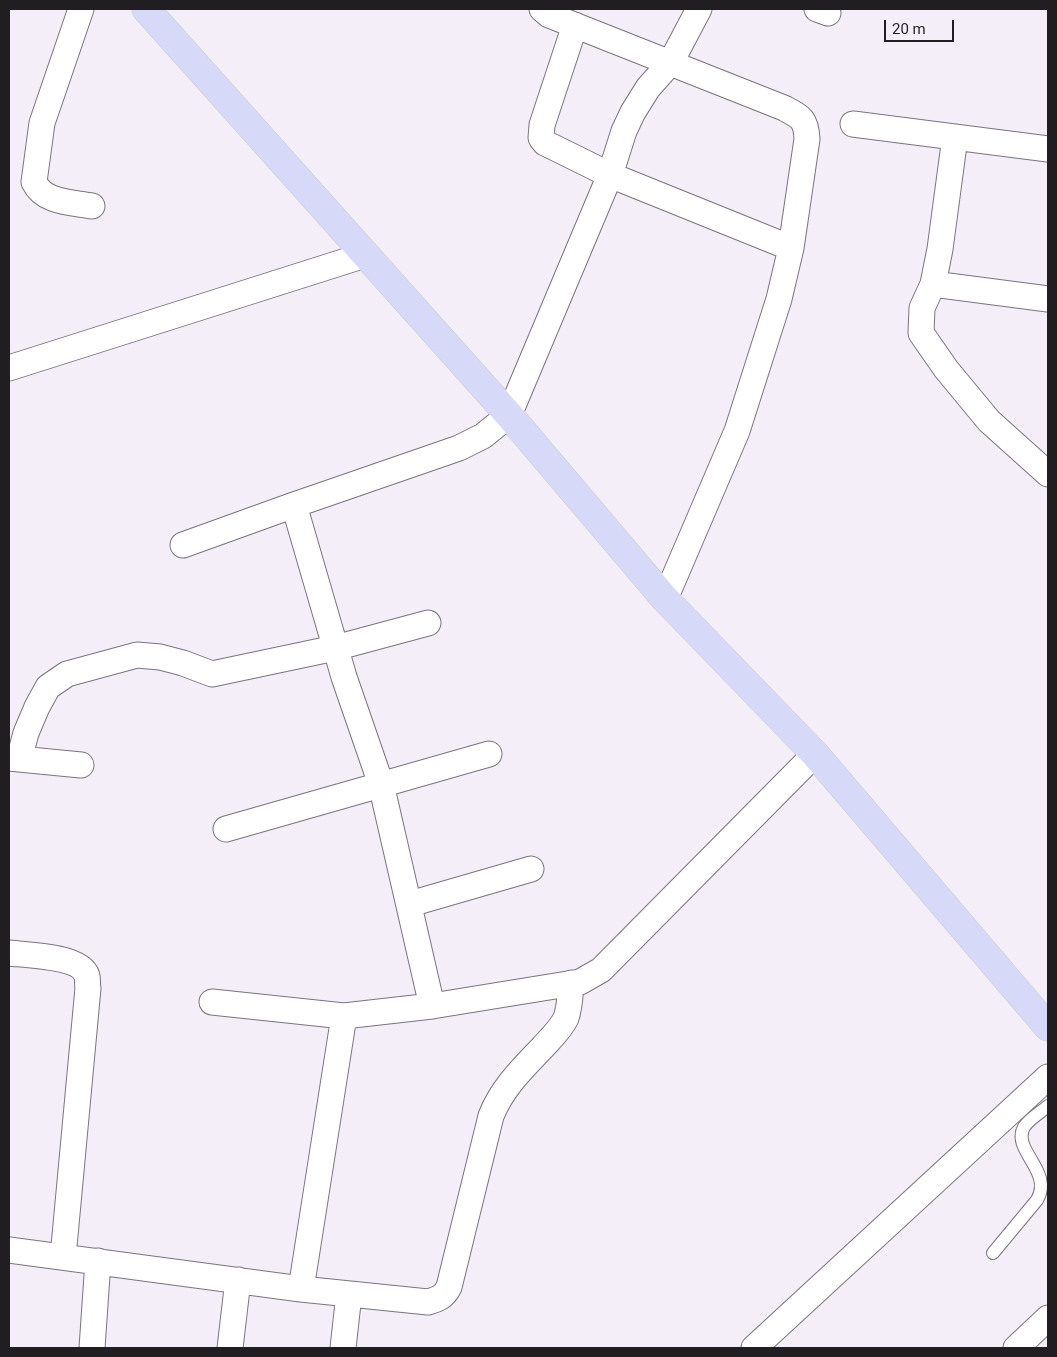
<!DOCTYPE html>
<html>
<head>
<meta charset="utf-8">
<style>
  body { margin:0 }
  #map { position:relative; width:1057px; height:1357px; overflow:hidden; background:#f4eef8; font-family:Roboto,sans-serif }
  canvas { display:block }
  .frame { position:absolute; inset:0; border:10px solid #201e21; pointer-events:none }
  .scale { position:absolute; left:884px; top:20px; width:70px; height:22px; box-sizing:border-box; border:2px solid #201e21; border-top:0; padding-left:6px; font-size:15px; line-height:18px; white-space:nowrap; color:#201e21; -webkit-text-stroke:4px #f4eef8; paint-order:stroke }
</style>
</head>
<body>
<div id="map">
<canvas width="1057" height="1357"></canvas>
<div class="frame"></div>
<div class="scale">20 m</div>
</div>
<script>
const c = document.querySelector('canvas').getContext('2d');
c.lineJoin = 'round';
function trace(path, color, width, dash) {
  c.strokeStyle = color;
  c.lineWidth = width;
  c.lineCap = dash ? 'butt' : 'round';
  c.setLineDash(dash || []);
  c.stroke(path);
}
const service = new Path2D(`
  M993,1253L1037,1200C1054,1171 1011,1150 1024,1127C1029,1119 1041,1112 1048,1106`);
const minor = new Path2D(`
  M81,9L42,123L34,182C44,203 71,202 92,206
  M542,9L549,15L784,108C801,117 806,119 807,139L791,248L779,299L737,431L665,599
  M817,9L828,13
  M575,25L542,125L541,138L545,143L610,175L791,248
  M853,124L1048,149
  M955,137L940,249L933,284L922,308L921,333L946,369L989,421L1048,474
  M933,284L1048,299
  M9,368L365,255
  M183,545L294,505
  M9,758L81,765
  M19,759L26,733L37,707L48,687L67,674L137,655L160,657L183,663L212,674L335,648L428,623
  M226,829L489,754
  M410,904L531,869
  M9,953C27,955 81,956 87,976C88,979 87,985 88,988L63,1257
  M212,1002L344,1016
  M432,1006L381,784L344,677L294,505L459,448L483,436L509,415L610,175L624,131L633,112L648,88L671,62L699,9
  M9,1250L301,1289L428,1302C438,1299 444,1297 449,1287L491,1116C502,1088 522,1069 542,1048C550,1039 561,1029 566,1018C570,1007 570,995 571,983
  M301,1289L344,1016L432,1006L580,982L601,970L815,754
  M92,1348L98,1261
  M230,1348L238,1280
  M343,1348L349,1294
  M754,1348L1048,1077
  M1016,1348L1048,1318`);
const primary = new Path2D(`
  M146,9L509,415L665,599L815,754L1048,1027`);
trace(service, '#7a747d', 14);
trace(minor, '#7a747d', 27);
trace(primary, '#cecece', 29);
trace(service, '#fff', 12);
trace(minor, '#fff', 25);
trace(primary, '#d6d9f8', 28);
</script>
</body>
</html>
